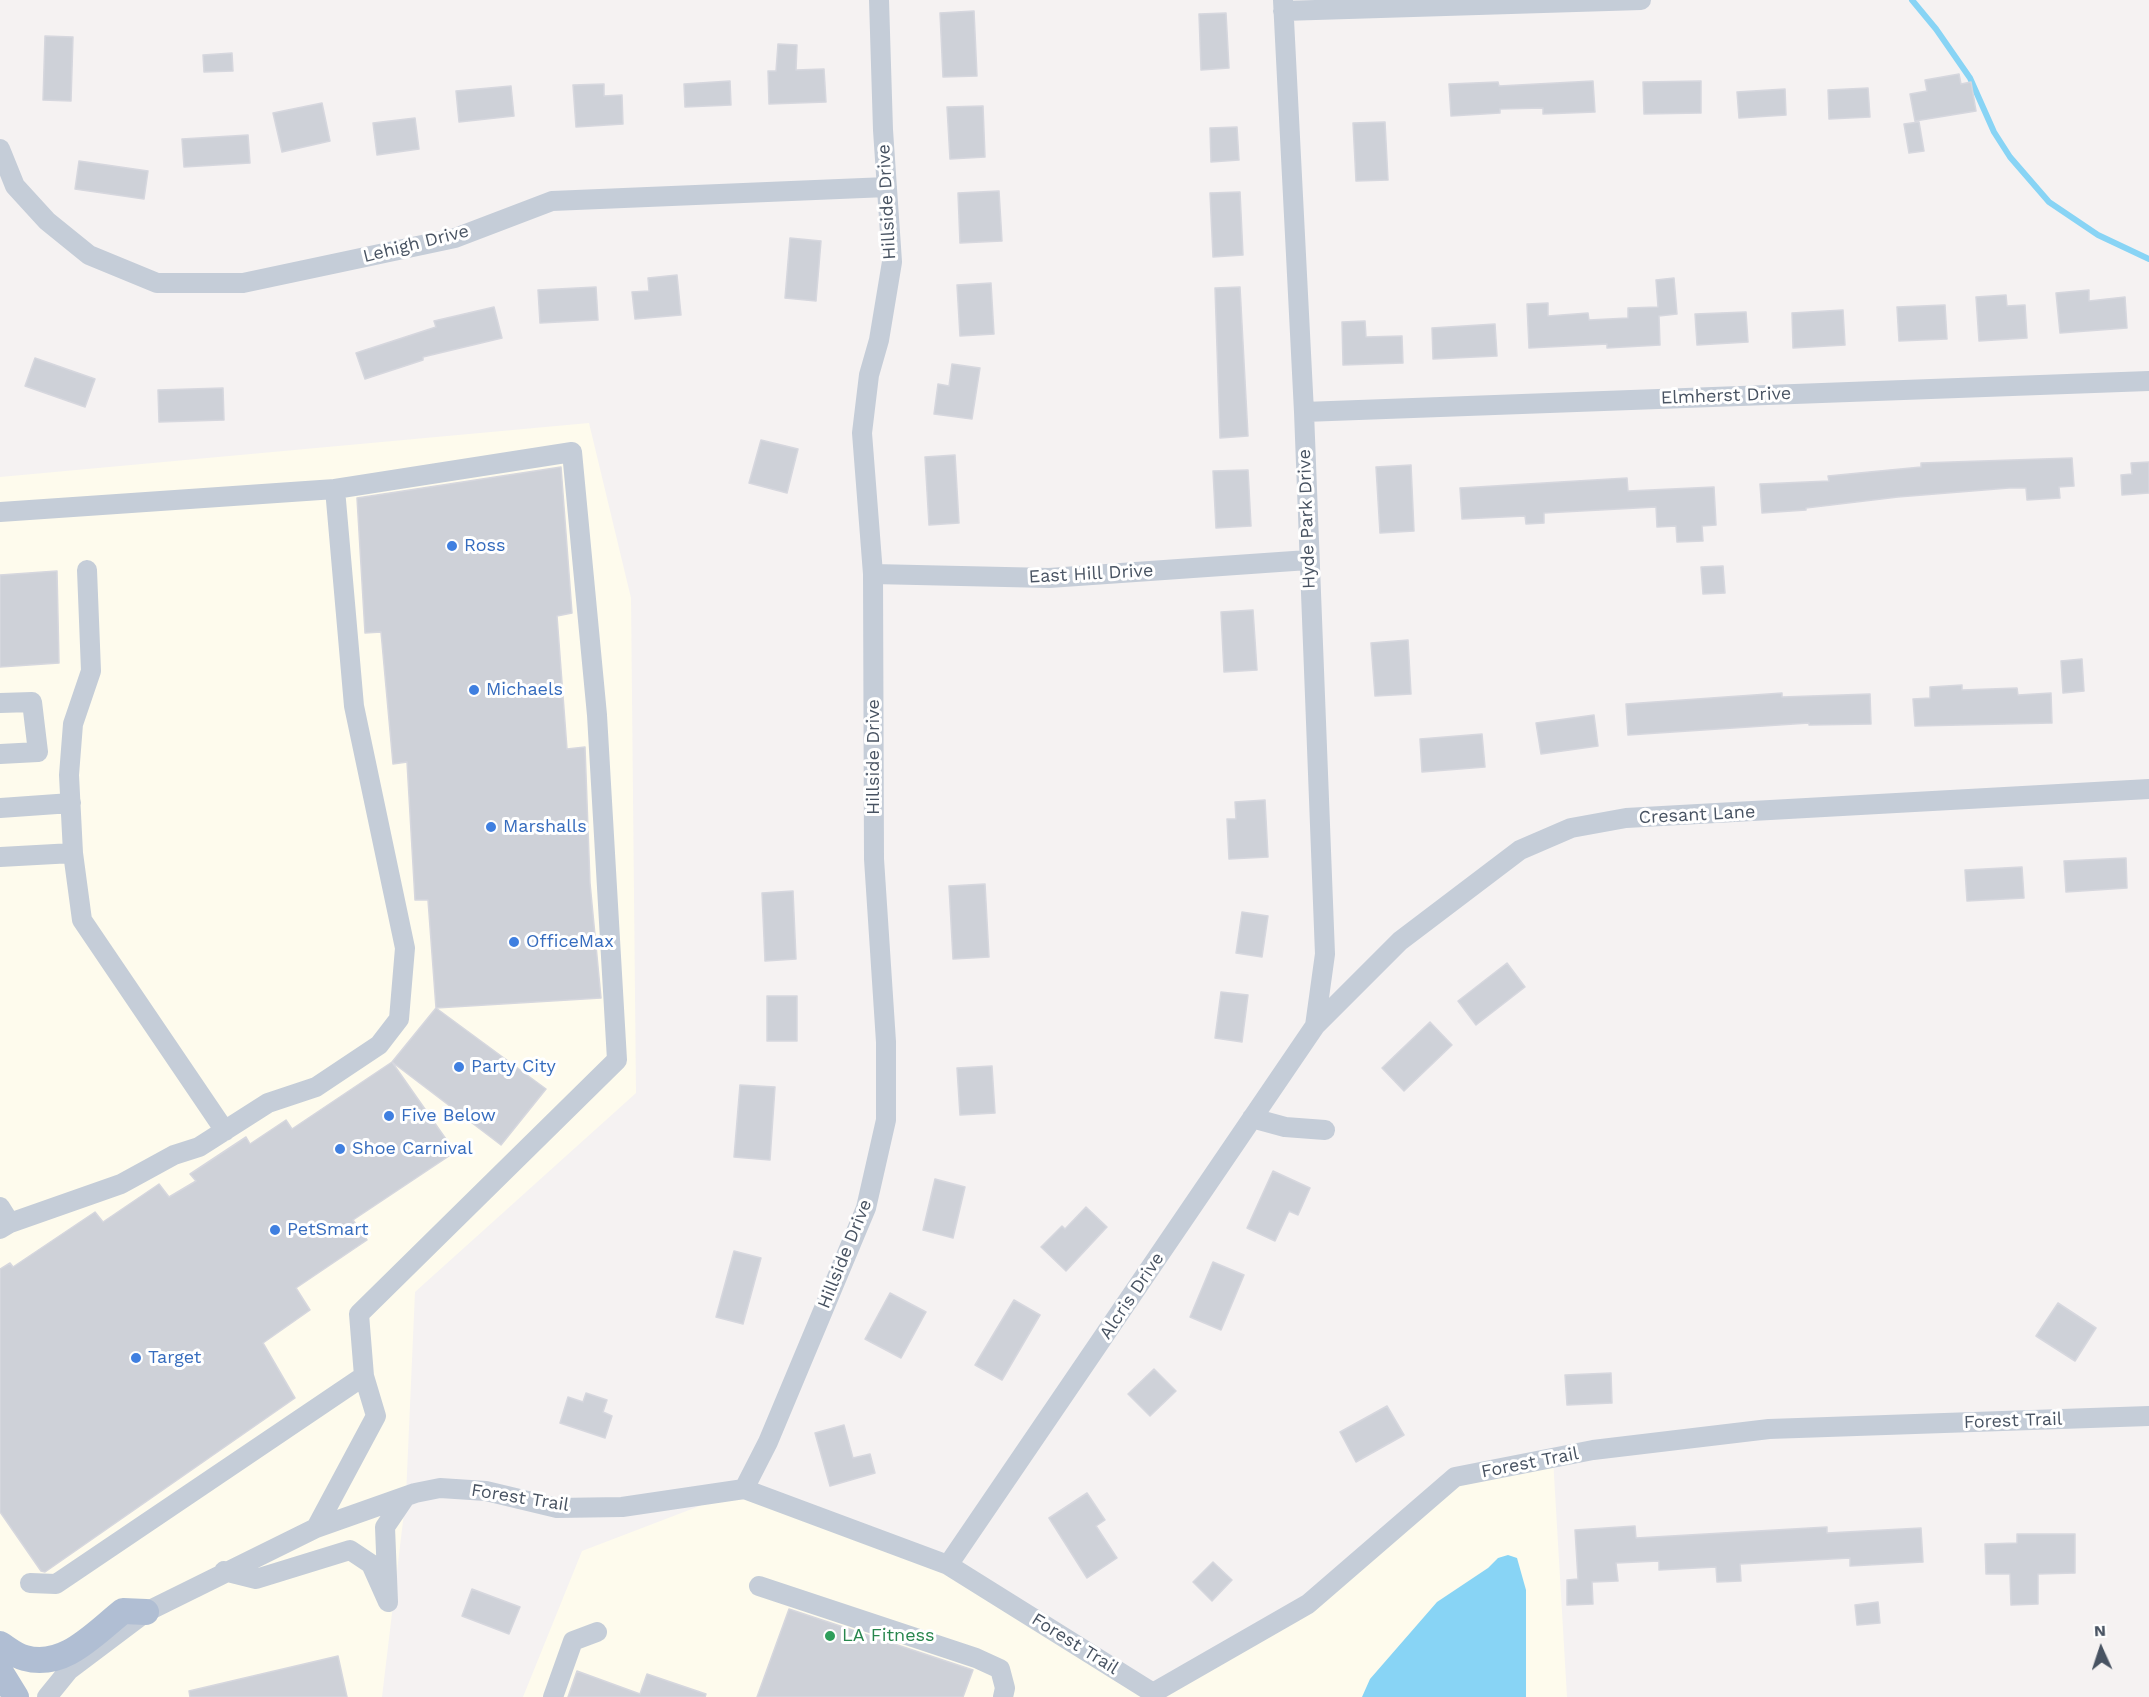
<!DOCTYPE html>
<html>
<head>
<meta charset="utf-8">
<style>
  body { margin:0 }
  #map { position:relative; width:2149px; height:1697px; overflow:hidden; background:#f5f2f2; font-family:"Work Sans",sans-serif }
  canvas { display:block }
  .north { position:absolute; left:2071px; top:1619px; width:60px; height:60px; -webkit-text-stroke:4px #fff; paint-order:stroke; rotate:357deg; font-size:16px; font-weight:700; line-height:24px; text-align:center; color:#485362 }
  .north::after { content:''; display:block; margin:auto; width:21px; height:27px; background:#485362; clip-path:polygon(50% 0,100% 100%,50% 72%,0 100%) }
</style>
</head>
<body>
<div id="map">
<canvas width="2149" height="1697"></canvas>
<div class="north">N</div>
</div>
<script>
const c = document.querySelector('canvas').getContext('2d');
c.lineJoin = 'round';
function fillPath(path, color) {
  c.fillStyle = color;
  c.fill(path, 'evenodd');
}
function trace(path, color, width, dash) {
  c.strokeStyle = color;
  c.lineWidth = width;
  c.lineCap = dash ? 'butt' : 'round';
  c.setLineDash(dash || []);
  c.stroke(path);
}
function label(font, color, halo, rows, align = 'center') {
  c.font = font + ' "Work Sans",sans-serif';
  c.lineWidth = 6;
  c.setLineDash([]);
  c.textBaseline = 'middle';
  c.strokeStyle = halo;
  c.fillStyle = color;
  for (const [text, x, y, turn = 0] of rows) {
    c.save();
    c.translate(x, y);
    c.rotate((+turn || 0) * Math.PI / 180);
    c.textAlign = isNaN(turn) ? turn : align;
    if (halo) c.strokeText(text, 0, 0);
    c.fillText(text, 0, 0);
    c.restore();
  }
}
fillPath(new Path2D(`
  M589,423L631,598L636,1093L415,1292L406,1496L382,1697H0V477Z
  M1553,1458L1567,1697H523L582,1551L744,1489L948,1565L1153,1693L1308,1604L1455,1477Z`), '#fefbed');
fillPath(new Path2D(`
  M1508,1555L1517,1558L1526,1590V1697H1362L1370,1679L1437,1602L1488,1568L1498,1558Z`), '#88d4f5');
trace(new Path2D(`
  M1912,0L1936,29L1970,78L1994,132L2010,157L2049,202L2098,235L2149,259`), '#88d4f5', 6);
const building = new Path2D(`
  M974,11L977,76L943,77L940,13Z
  M1226,13L1229,68L1201,70L1199,14Z
  M45,36L73,37L71,101L43,100Z
  M778,44L797,45L796,70L824,69L826,102L769,104L768,71H776Z
  M232,53L233,71L204,72L203,55Z
  M1959,74L1961,84L1971,82L1976,111L1915,121L1910,94L1927,91L1925,80Z
  M730,81L731,105L685,107L684,84Z
  M1593,81L1595,112L1543,114V108L1500,109V113L1451,116L1449,84L1498,82L1499,86Z
  M1701,81V113L1644,114L1643,82Z
  M604,84V96L622,95L623,124L576,127L573,85Z
  M511,86L514,116L459,122L456,91Z
  M1868,88L1870,117L1829,119L1828,90Z
  M1785,89L1786,115L1739,118L1737,92Z
  M322,103L330,141L282,152L273,113Z
  M983,106L985,157L950,159L947,107Z
  M415,118L419,149L377,155L373,123Z
  M1385,122L1388,180L1356,181L1353,123Z
  M1919,122L1924,151L1909,153L1904,124Z
  M1237,127L1239,160L1211,162L1210,128Z
  M248,135L250,163L184,167L182,139Z
  M79,161L148,171L144,199L75,189Z
  M999,191L1002,241L960,243L958,193Z
  M1240,192L1243,255L1213,257L1210,193Z
  M790,238L821,241L816,301L785,298Z
  M677,275L681,315L635,319L632,292L649,291L648,278Z
  M1674,278L1677,314L1659,316L1660,345L1607,348V344L1529,348L1527,304L1548,303V316L1588,313L1589,320L1628,318V308L1658,307L1656,280Z
  M991,283L994,334L960,336L957,285Z
  M596,287L598,320L540,323L538,290Z
  M1240,287L1248,436L1220,438L1215,288Z
  M2089,290V301L2125,297L2127,328L2060,333L2056,293Z
  M2006,295L2007,306L2025,305L2027,338L1979,341L1976,297Z
  M1945,305L1947,339L1899,341L1897,307Z
  M494,307L502,338L423,357V360L365,379L356,353L436,327L434,321Z
  M1843,310L1845,345L1793,348L1792,313Z
  M1746,312L1748,342L1697,345L1695,314Z
  M1365,321L1366,337L1402,336L1403,363L1343,365L1342,322Z
  M1495,324L1497,356L1433,359L1432,328Z
  M35,358L95,379L85,407L25,386Z
  M952,364L980,368L972,419L934,414L938,384L949,386Z
  M223,388L224,420L159,422L158,390Z
  M761,440L798,449L787,493L749,483Z
  M955,455L959,523L929,525L925,457Z
  M2072,458L2074,486L2059,487L2060,498L2027,500L2026,488H2009L1898,497L1806,508V510L1762,513L1760,484L1829,481L1828,476L1921,467V463Z
  M2149,462V493L2122,495L2121,475L2132,474L2131,463Z
  M1411,465L1414,531L1380,533L1376,467Z
  M561,467L572,613L557,616L567,749L585,747L590,883L601,998L436,1008L428,900H415L407,762L393,764L381,632L365,633L357,498Z
  M1248,470L1251,526L1216,528L1213,471Z
  M1627,478L1628,491L1714,487L1716,525L1702,526L1703,541L1677,542L1676,526L1657,527L1656,507L1544,513V523L1526,524L1525,516L1462,519L1460,488Z
  M1723,566L1725,593L1703,594L1701,567Z
  M57,571L59,663L0,667V575Z
  M1253,610L1257,670L1224,672L1221,612Z
  M1408,640L1411,694L1375,696L1371,643Z
  M2082,659L2084,691L2063,693L2061,661Z
  M1962,685V690L2017,688L2018,695L2051,693L2052,723L1915,726L1913,699L1930,698V687Z
  M1782,693V697L1870,694L1871,724L1809,725V723L1628,735L1626,704Z
  M1594,715L1598,746L1541,754L1536,723Z
  M1482,734L1485,767L1422,772L1420,739Z
  M1265,800L1268,857L1229,859L1227,819H1236L1235,802Z
  M2126,858L2127,888L2066,892L2064,861Z
  M2022,867L2024,898L1967,901L1965,870Z
  M985,884L989,957L953,959L949,886Z
  M793,891L796,959L765,961L762,893Z
  M1242,912L1268,916L1262,957L1236,953Z
  M1507,963L1525,987L1476,1025L1458,1001Z
  M1221,992L1248,995L1242,1042L1215,1038Z
  M767,996H797V1041H767Z
  M436,1008L546,1089L501,1145L392,1062Z
  M1430,1022L1452,1045L1404,1091L1382,1068Z
  M392,1062L455,1152L353,1220L367,1240L296,1288L310,1310L263,1343L295,1398L45,1572L41,1571L0,1512V1269L10,1263L13,1267L95,1212L103,1222L159,1184L169,1197L196,1181L190,1174L246,1137L250,1144L286,1120L292,1129Z
  M992,1066L995,1113L960,1115L957,1068Z
  M740,1085L775,1087L770,1160L734,1157Z
  M1273,1171L1310,1188L1298,1215L1289,1211L1275,1241L1247,1228Z
  M935,1179L965,1187L953,1238L923,1230Z
  M1086,1207L1107,1227L1066,1271L1041,1247L1062,1226L1065,1229Z
  M734,1251L761,1258L743,1324L716,1317Z
  M1213,1262L1244,1275L1221,1330L1190,1317Z
  M890,1293L926,1312L901,1358L865,1339Z
  M1014,1300L1040,1315L1002,1380L975,1365Z
  M2058,1303L2096,1328L2075,1361L2036,1336Z
  M1154,1369L1176,1391L1150,1416L1128,1394Z
  M1611,1373L1612,1403L1567,1405L1565,1375Z
  M586,1393L607,1400L603,1412L612,1416L605,1438L560,1423L568,1397L583,1402Z
  M1387,1406L1404,1435L1356,1462L1340,1432Z
  M844,1425L853,1458L870,1454L875,1473L830,1486L815,1433Z
  M1087,1493L1105,1520L1096,1526L1117,1558L1087,1578L1049,1518Z
  M1635,1526L1636,1538L1827,1527V1533L1921,1528L1923,1562L1850,1566V1558L1740,1564L1741,1581L1717,1582L1716,1567L1659,1570V1561L1616,1563L1618,1581L1592,1582L1593,1604L1567,1605V1580L1578,1579L1575,1530Z
  M2017,1534H2075V1573L2038,1574V1604L2011,1605L2010,1574H1986L1985,1544L2017,1543Z
  M1213,1562L1232,1580L1212,1601L1193,1582Z
  M472,1589L520,1607L509,1634L462,1616Z
  M1878,1602L1880,1623L1857,1625L1855,1605Z
  M789,1609L973,1670L963,1697H757Z
  M338,1656L347,1697H190L189,1691Z
  M577,1671L640,1694L647,1674L706,1694L705,1697H568Z`);
fillPath(building, '#ced1d8');
trace(building, '#d6d7de', 1.5);
trace(new Path2D(`
  M1283,0L1304,412L1325,954L1315,1026
  M1283,11L1641,0
  M0,149L15,186L47,221L89,255L157,283H243L455,238L552,201L887,187
  M1304,412L2149,381
  M0,512L335,489
  M873,574L1049,578L1308,560
  M0,703L32,702L38,752L0,754
  M0,808L71,803
  M73,853L69,775L73,724L91,671L87,570
  M0,857L73,853L82,920L225,1131
  M1252,1118L1285,1127L1325,1130
  M0,1207L10,1223
  M0,1229L10,1223L121,1184L174,1155L199,1147L268,1103L316,1087L379,1045L399,1019L405,948L354,706L335,489L572,452L597,715L617,1060L359,1314L364,1376L376,1416L316,1528
  M744,1489L768,1442L866,1208L886,1120V1042L874,859L873,574L862,433L869,375L879,340L892,262L883,130L879,0
  M948,1565L1315,1026L1400,941L1520,850L1571,828L1626,818L2149,789
  M224,1571L256,1579L350,1550L371,1564L388,1602L385,1527L406,1496
  M30,1583L56,1584L364,1376
  M759,1586L976,1658L1000,1669L1005,1688L1003,1697
  M47,1697L69,1670L146,1612L316,1528L415,1493L440,1488L486,1491L557,1508L622,1507L744,1489L948,1565L1153,1693L1308,1604L1455,1477L1593,1450L1769,1429L2149,1416
  M553,1697L573,1641L597,1632`), '#c5cdd8', 20);
trace(new Path2D(`
  M0,1644C8,1649 16,1656 25,1658C64,1669 94,1634 123,1611L146,1612
  M0,1671L16,1697`), '#b0bed3', 26);
for (const [x, y, r, color] of [
  [452,546,6,"#3f7fe0"],
  [474,690,6,"#3f7fe0"],
  [491,827,6,"#3f7fe0"],
  [514,942,6,"#3f7fe0"],
  [459,1067,6,"#3f7fe0"],
  [389,1116,6,"#3f7fe0"],
  [340,1149,6,"#3f7fe0"],
  [275,1230,6,"#3f7fe0"],
  [136,1358,6,"#3f7fe0"],
  [830,1636,6,"#2e9e5b"]
]) {
  const dot = new Path2D();
  dot.arc(x, y, r, 0, 2 * Math.PI);
  c.fillStyle = color;
  c.fill(dot);
  trace(dot, '#fff', 2);
}
label('18px', '#485362', '#fff', [
  ["Hillside Drive",887,202,-93],
  ["Lehigh Drive",416,244,-14],
  ["Elmherst Drive",1726,396,-2],
  ["Hyde Park Drive",1307,519,-92],
  ["East Hill Drive",1091,574,-3],
  ["Hillside Drive",874,757,-90],
  ["Cresant Lane",1697,815,-3],
  ["Hillside Drive",845,1254,-68],
  ["Alcris Drive",1132,1296,-56],
  ["Forest Trail",2013,1421,-2],
  ["Forest Trail",1530,1463,-11],
  ["Forest Trail",520,1498,9],
  ["Forest Trail",1075,1644,32]
]);
label('18px', '#366cbe', '#fff', [
  ["Ross",464,546],
  ["Michaels",486,690],
  ["Marshalls",503,827],
  ["OfficeMax",526,942],
  ["Party City",471,1067],
  ["Five Below",401,1116],
  ["Shoe Carnival",352,1149],
  ["PetSmart",287,1230],
  ["Target",148,1358]
], 'left');
label('18px', '#27864d', '#fff', [
  ["LA Fitness",842,1636]
], 'left');
</script>
</body>
</html>
